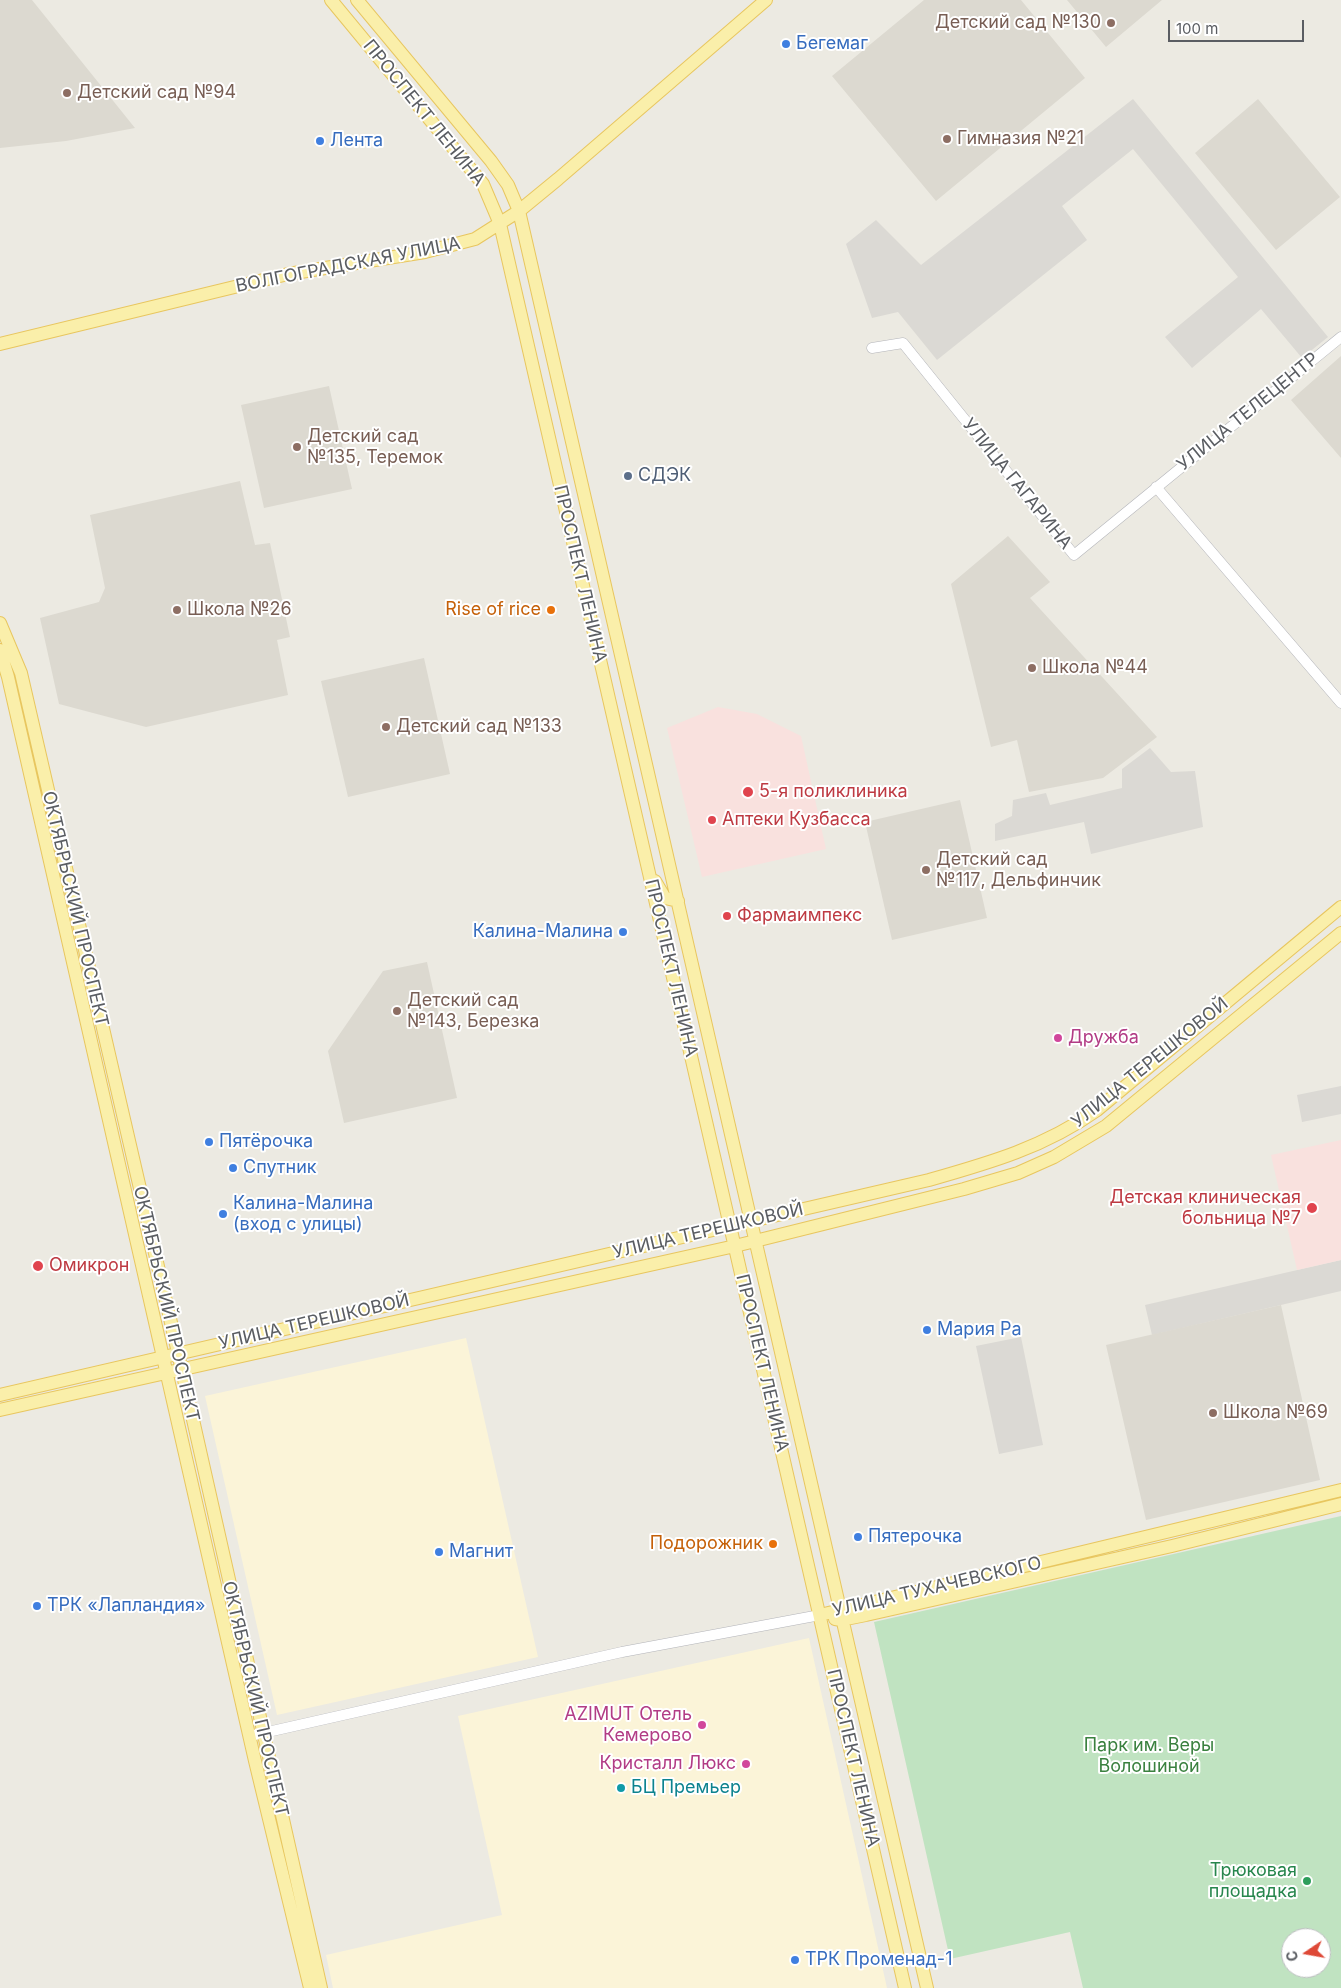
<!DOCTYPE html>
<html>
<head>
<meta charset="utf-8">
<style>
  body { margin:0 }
  #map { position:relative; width:1341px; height:1988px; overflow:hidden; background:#eceae2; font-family:Inter,sans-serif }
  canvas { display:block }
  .north { position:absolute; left:1281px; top:1928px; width:50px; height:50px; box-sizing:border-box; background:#fff; border:1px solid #bdbec0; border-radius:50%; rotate:258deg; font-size:14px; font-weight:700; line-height:20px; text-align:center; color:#5a5d62 }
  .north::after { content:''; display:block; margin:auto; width:18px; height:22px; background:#de4937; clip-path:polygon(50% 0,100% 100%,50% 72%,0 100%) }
  .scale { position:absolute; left:1168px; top:20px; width:136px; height:22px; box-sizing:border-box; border:2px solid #5a5d62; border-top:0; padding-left:6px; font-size:15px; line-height:18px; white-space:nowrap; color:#5a5d62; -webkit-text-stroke:4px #fff; paint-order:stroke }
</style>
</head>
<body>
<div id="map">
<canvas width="1341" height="1988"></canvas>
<div class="north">С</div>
<div class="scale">100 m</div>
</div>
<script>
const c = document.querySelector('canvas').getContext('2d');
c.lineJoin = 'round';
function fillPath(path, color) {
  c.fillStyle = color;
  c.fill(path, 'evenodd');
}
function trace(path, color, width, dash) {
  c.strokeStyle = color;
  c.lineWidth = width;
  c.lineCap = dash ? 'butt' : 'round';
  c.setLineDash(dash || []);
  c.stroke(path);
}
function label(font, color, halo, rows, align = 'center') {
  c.font = font + ' Inter,sans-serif';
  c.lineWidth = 4;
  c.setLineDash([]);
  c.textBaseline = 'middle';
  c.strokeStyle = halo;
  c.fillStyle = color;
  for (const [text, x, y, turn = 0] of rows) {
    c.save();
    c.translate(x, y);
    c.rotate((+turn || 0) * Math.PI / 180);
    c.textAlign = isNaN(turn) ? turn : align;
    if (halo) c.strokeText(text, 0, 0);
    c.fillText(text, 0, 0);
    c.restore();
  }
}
fillPath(new Path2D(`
  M466,1338L538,1657L277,1715L205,1396Z
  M809,1638L887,1988H333L326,1955L502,1915L458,1716Z`), '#fbf4d8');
fillPath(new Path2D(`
  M1133,99L1328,337L1302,358L1261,309L1192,368L1165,337L1238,277L1133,149L1062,206L1087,240L937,360L898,312L872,318L846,244L876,220L921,265Z
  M1150,748L1171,772L1195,771L1203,827L1091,854L1084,822L995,841V824L1012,816L1013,800L1046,793L1050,805L1122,788V769Z
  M1341,1086V1114L1302,1122L1297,1095Z
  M1341,1260V1291L1152,1335L1145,1305Z
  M1021,1337L1043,1445L999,1454L976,1346Z`), '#dbd9d4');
fillPath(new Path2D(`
  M0,0H32L135,128L66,141L0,148Z
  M924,0H1021L1085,78L936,201L832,76Z
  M1067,0H1162L1106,47Z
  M1258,99L1340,197L1276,250L1195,153Z
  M1341,356V458L1291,400Z
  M329,386L352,489L264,508L241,405Z
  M240,481L255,545L270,543L290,637L277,640L288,695L146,727L59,704L40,618L99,602L105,588L90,515Z
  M1008,536L1050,582L1030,598L1157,737L1103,778L1029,792L1017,740L991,747L951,584Z
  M424,658L450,774L348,797L321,681Z
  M960,800L987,918L892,940L865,822Z
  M427,962L457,1098L344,1123L328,1051L383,971Z
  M1281,1305L1320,1480L1146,1520L1106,1345Z`), '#dcd9d0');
fillPath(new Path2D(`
  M718,707L757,714L801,736L826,849L702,877L667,728Z
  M1341,1140V1260L1297,1270L1271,1155Z`), '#f9e1de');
fillPath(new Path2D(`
  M1341,1516V1988H1083L1070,1932L950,1959L874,1622ZM1291,1938H1321V1968H1291Z`), '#c0e3c1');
const minor = new Path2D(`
  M872,348L903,343L1074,555L1341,337
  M1156,487L1341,703
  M250,1736L622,1652L820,1615`);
const major = new Path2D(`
  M331,0L483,184L500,224L905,1988
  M357,0L491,161L508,185L519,211L927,1988
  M0,344L288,274L425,252L475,239L519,211L558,179L766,0
  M0,623L21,673L178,1353L321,1988
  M0,650L8,677L255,1761L310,1988
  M655,881L665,898L678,901
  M0,1395L929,1180C989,1163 1045,1147 1097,1110L1341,907
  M0,1410L735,1246L964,1189L1018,1173L1054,1157L1106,1126L1341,933
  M820,1615L1341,1490
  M835,1619L841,1620L866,1615L1172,1546L1341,1504`);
trace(minor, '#b3b4b9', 11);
trace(major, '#e8c65f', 14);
trace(minor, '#fff', 10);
trace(major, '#faefaa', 12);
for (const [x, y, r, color] of [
  [1111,23,5,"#8d6e63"],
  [786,44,5,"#3f7fe0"],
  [67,93,5,"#8d6e63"],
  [947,139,5,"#8d6e63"],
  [320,141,5,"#3f7fe0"],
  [297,447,5,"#8d6e63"],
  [628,476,5,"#5c6f8a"],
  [177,610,5,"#8d6e63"],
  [551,610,5,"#e8710a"],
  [1032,668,5,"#8d6e63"],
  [386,727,5,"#8d6e63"],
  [748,792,6,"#e0444e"],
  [712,820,5,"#e0444e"],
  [926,870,5,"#8d6e63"],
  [727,916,5,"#e0444e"],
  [623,932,5,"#3f7fe0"],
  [397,1011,5,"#8d6e63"],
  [1058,1038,5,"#d1479c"],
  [209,1142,5,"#3f7fe0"],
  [233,1168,5,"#3f7fe0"],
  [1312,1208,6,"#e0444e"],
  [223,1214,5,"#3f7fe0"],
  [38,1266,6,"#e0444e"],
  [927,1330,5,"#3f7fe0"],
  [1213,1413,5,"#8d6e63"],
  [858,1537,5,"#3f7fe0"],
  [773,1544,5,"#e8710a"],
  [439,1552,5,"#3f7fe0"],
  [37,1606,5,"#3f7fe0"],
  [702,1725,5,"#d1479c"],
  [746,1764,5,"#d1479c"],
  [621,1788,5,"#0f9aa8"],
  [1307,1881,5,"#2e9e5b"],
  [795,1960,5,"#3f7fe0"]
]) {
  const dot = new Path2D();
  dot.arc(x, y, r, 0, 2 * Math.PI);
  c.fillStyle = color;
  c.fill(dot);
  trace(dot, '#fff', 2);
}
label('18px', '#785e54', '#fff', [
  ["Детский сад №130",1101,23,"right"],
  ["Детский сад №94",77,93],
  ["Гимназия №21",957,139],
  ["Детский сад",307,437],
  ["№135, Теремок",307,458],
  ["Школа №26",187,610],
  ["Школа №44",1042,668],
  ["Детский сад №133",396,727],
  ["Детский сад",936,860],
  ["№117, Дельфинчик",936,881],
  ["Детский сад",407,1001],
  ["№143, Березка",407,1022],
  ["Школа №69",1223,1413]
], 'left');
label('18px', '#366cbe', '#fff', [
  ["Бегемаг",796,44],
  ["Лента",330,141],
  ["Калина-Малина",613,932,"right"],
  ["Пятёрочка",219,1142],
  ["Спутник",243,1168],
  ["Калина-Малина",233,1204],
  ["(вход с улицы)",233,1225],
  ["Мария Ра",937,1330],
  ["Пятерочка",868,1537],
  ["Магнит",449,1552],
  ["ТРК «Лапландия»",47,1606],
  ["ТРК Променад-1",805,1960]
], 'left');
label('18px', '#5a5d62', '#fff', [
  ["ПРОСПЕКТ ЛЕНИНА",424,113,51],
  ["ВОЛГОГРАДСКАЯ УЛИЦА",348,265,-11],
  ["УЛИЦА ТЕЛЕЦЕНТР",1248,412,-39],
  ["УЛИЦА ГАГАРИНА",1017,484,51],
  ["ПРОСПЕКТ ЛЕНИНА",580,574,77],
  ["ОКТЯБРЬСКИЙ ПРОСПЕКТ",75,909,77],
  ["ПРОСПЕКТ ЛЕНИНА",671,968,77],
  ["УЛИЦА ТЕРЕШКОВОЙ",1150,1063,-39],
  ["УЛИЦА ТЕРЕШКОВОЙ",708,1231,-13],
  ["ОКТЯБРЬСКИЙ ПРОСПЕКТ",166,1304,77],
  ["УЛИЦА ТЕРЕШКОВОЙ",314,1322,-13],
  ["ПРОСПЕКТ ЛЕНИНА",762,1363,77],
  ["УЛИЦА ТУХАЧЕВСКОГО",937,1587,-13],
  ["ОКТЯБРЬСКИЙ ПРОСПЕКТ",255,1699,77],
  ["ПРОСПЕКТ ЛЕНИНА",853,1758,77]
]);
label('18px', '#4e5e75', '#fff', [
  ["СДЭК",638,476]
], 'left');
label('18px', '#c56008', '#fff', [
  ["Rise of rice",541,610],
  ["Подорожник",763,1544]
], 'right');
label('18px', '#be3a42', '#fff', [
  ["5-я поликлиника",759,792],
  ["Аптеки Кузбасса",722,820],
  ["Фармаимпекс",737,916],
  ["Детская клиническая",1301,1198,"right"],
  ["больница №7",1301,1219,"right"],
  ["Омикрон",49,1266]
], 'left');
label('18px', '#b23c85', '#fff', [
  ["Дружба",1068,1038,"left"],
  ["AZIMUT Отель",692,1715],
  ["Кемерово",692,1736],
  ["Кристалл Люкс",736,1764]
], 'right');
label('18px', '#3a813f', '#fff', [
  ["Парк им. Веры",1149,1746],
  ["Волошиной",1149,1767]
]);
label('18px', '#0d838f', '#fff', [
  ["БЦ Премьер",631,1788]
], 'left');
label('18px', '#27864d', '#fff', [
  ["Трюковая",1297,1871],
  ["площадка",1297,1892]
], 'right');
</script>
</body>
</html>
